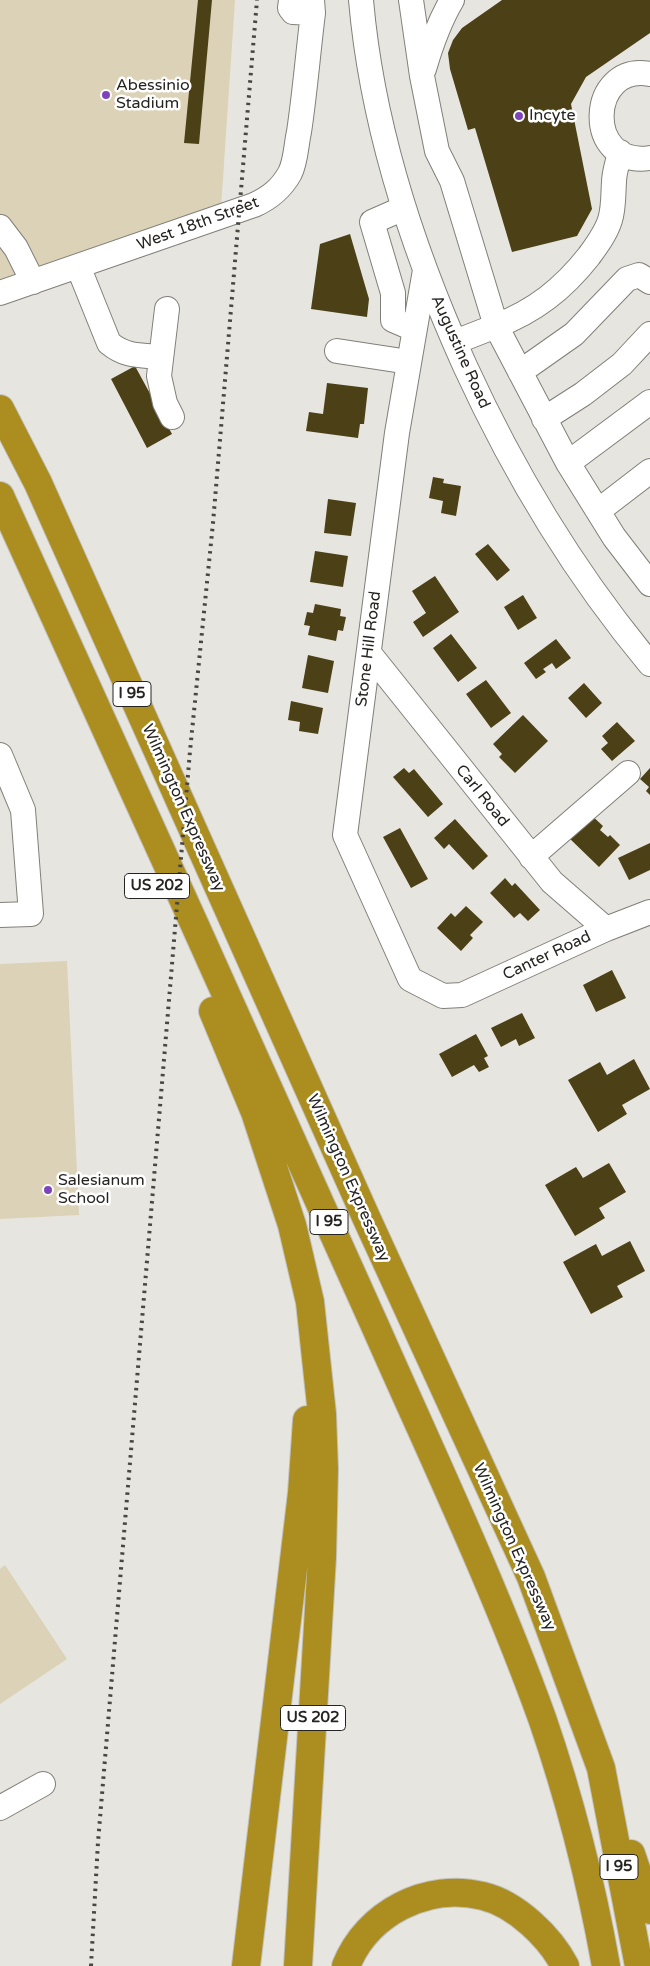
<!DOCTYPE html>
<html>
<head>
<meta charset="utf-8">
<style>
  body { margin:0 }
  canvas { display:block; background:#e7e5df }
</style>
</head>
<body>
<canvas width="650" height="1966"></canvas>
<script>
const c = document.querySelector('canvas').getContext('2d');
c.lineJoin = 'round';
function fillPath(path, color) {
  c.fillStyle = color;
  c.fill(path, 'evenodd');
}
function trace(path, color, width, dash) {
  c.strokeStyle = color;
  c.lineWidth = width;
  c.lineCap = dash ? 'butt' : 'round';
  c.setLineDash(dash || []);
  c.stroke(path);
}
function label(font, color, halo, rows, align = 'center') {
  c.font = font + ' "Varela Round",sans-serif';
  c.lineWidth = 5;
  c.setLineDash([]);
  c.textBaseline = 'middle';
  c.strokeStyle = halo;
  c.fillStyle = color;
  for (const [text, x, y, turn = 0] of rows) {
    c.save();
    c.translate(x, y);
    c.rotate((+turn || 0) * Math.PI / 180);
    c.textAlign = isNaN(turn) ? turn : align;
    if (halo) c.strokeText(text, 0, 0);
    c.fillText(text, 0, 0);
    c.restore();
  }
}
fillPath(new Path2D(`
  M0,0H235L221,208L0,281Z
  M67,961L79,1215L0,1219V964Z
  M5,1565L67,1659L0,1704V1569Z`), '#dbd2b7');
fillPath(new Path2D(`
  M198,0H212L199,144L184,143Z
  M502,0H650V33L586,77L571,104L592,209L577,236L512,252L475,128L468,130L450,69L448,53L453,40L462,28Z
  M350,234L369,299L367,317L311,309L320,244Z
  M135,366L172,434L147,448L111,379Z
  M327,383L368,388L364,424H360L358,438L306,431L309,412L323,414Z
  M433,477L444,479L443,483L461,486L456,516L441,513L443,501L429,498Z
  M328,499L356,503L351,536L324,533Z
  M488,544L510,570L497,581L475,554Z
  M315,551L348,556L343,587L310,582Z
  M435,576L459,612L423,637L413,622L426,613L412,591Z
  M523,595L537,618L518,630L504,607Z
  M315,604L341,609L340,616L346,617L343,631L338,630L336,641L308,635L310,626L304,625L307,612L313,613Z
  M451,634L477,668L458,682L433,648Z
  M556,639L571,658L556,669L552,663L543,669L546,672L536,679L524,663Z
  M308,655L334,661L328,693L302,688Z
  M486,680L511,713L491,728L466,694Z
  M584,683L602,703L586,718L568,698Z
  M291,701L323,708L318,734L299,731L300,722L288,720Z
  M523,715L548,741L515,773L499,757L502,754L493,744Z
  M617,722L635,741L612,761L601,749L608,743L602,736Z
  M404,768L409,773L414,769L443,804L428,817L393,777Z
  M650,768V795L646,791L649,787L640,779Z
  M588,812L603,826L600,830L608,837L610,835L620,845L599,867L566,835Z
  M455,819L488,856L473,870L449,844L444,849L434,838Z
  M400,828L428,879L411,888L383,837Z
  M650,843V870L629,880L618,858Z
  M505,878L512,886L515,883L540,910L528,921L520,913L514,918L490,893Z
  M466,906L483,922L470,935L473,938L461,951L437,928L451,913L455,917Z
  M612,970L626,998L596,1012L583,985Z
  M522,1013L535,1038L519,1046L516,1039L501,1047L491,1028Z
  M476,1034L488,1056L484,1058L489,1067L479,1072L474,1065L452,1077L439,1054Z
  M634,1059L650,1089L622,1105L627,1114L598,1132L568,1080L600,1062L607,1075Z
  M609,1163L626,1192L599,1208L605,1218L575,1236L545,1185L576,1167L583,1178Z
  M630,1241L645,1271L617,1286L623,1297L591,1314L563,1262L596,1244L602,1256Z`), '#4c4017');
const minor = new Path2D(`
  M291,0L290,8L293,12L313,13
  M361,0C372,127 413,251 465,366C514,473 574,573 650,664
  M411,0L422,76L437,151L452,181L496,326C535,311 563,289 589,256C597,245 606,233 610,220C614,207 613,195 614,182C614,172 618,162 620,152
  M424,69C431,45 439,22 452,0
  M650,74C588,62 583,168 650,158
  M404,208L372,222L393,293V320L414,329
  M0,227L16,248L33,282
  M78,266L109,343C126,357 140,355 161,357
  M425,270L397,433L345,835L410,979L443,996L462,995L606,929L650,912
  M0,293L254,205C270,198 281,189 290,173C296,161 296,145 299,132C305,92 308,53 313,13L312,0
  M167,309L159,376L165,403L172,417
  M455,342L496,326L568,463L614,537L650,584
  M337,351L409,362
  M520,372L574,334L627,279L639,275L650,282
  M544,419L583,394L622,364L650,334
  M568,463L650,402
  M598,511L650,471
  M369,653L552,882L606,929
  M0,755L23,810L31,914L0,915
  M531,857L628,773
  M0,1808L43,1784`);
const highway = new Path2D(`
  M0,409L38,483L366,1217L531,1577L601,1768L639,1966
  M0,496C125,773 253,1050 376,1328C433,1457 494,1585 542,1718C570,1799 591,1882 606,1966
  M213,1011L255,1112L292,1225L310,1302L322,1414L324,1469L322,1557L298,1966
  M631,1854L650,1910
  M246,1966L302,1493L307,1420
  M346,1966C367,1913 427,1882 483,1896C516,1904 550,1937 565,1966`);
trace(minor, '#817f79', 26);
trace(highway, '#c2c2c1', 30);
trace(minor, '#fff', 24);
trace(highway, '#ac8e20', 28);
trace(new Path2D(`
  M91,1966L98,1842L190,751L213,523L257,0`), '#474642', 4, [2.5, 5]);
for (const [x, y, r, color] of [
  [106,95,5,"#7e45bb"],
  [519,116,5,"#7e45bb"],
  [48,1190,5,"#7e45bb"]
]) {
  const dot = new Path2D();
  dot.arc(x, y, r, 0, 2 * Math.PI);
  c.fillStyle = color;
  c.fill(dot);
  trace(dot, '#fff', 2);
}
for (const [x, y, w] of [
  [132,694,38],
  [157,886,65],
  [329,1222,38],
  [313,1718,65],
  [619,1867,38]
]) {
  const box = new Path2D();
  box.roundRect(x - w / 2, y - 12.5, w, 25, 4);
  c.fillStyle = '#fff';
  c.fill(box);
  trace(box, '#252421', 1);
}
label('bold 15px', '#252421', null, [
  ["I 95",132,694],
  ["US 202",157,886],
  ["I 95",329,1222],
  ["US 202",313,1718],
  ["I 95",619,1867]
]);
label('16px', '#252421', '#fff', [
  ["Abessinio",116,86],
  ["Stadium",116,104],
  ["Incyte",529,116],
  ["Salesianum",58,1181],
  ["School",58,1199]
], 'left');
label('16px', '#252421', '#fff', [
  ["West 18th Street",198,224,-20],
  ["Augustine Road",460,352,66],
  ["Stone Hill Road",369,649,-83],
  ["Carl Road",482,796,51],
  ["Wilmington Expressway",183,808,66],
  ["Canter Road",547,956,-25],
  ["Wilmington Expressway",348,1178,66],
  ["Wilmington Expressway",514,1547,66]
]);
</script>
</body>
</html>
